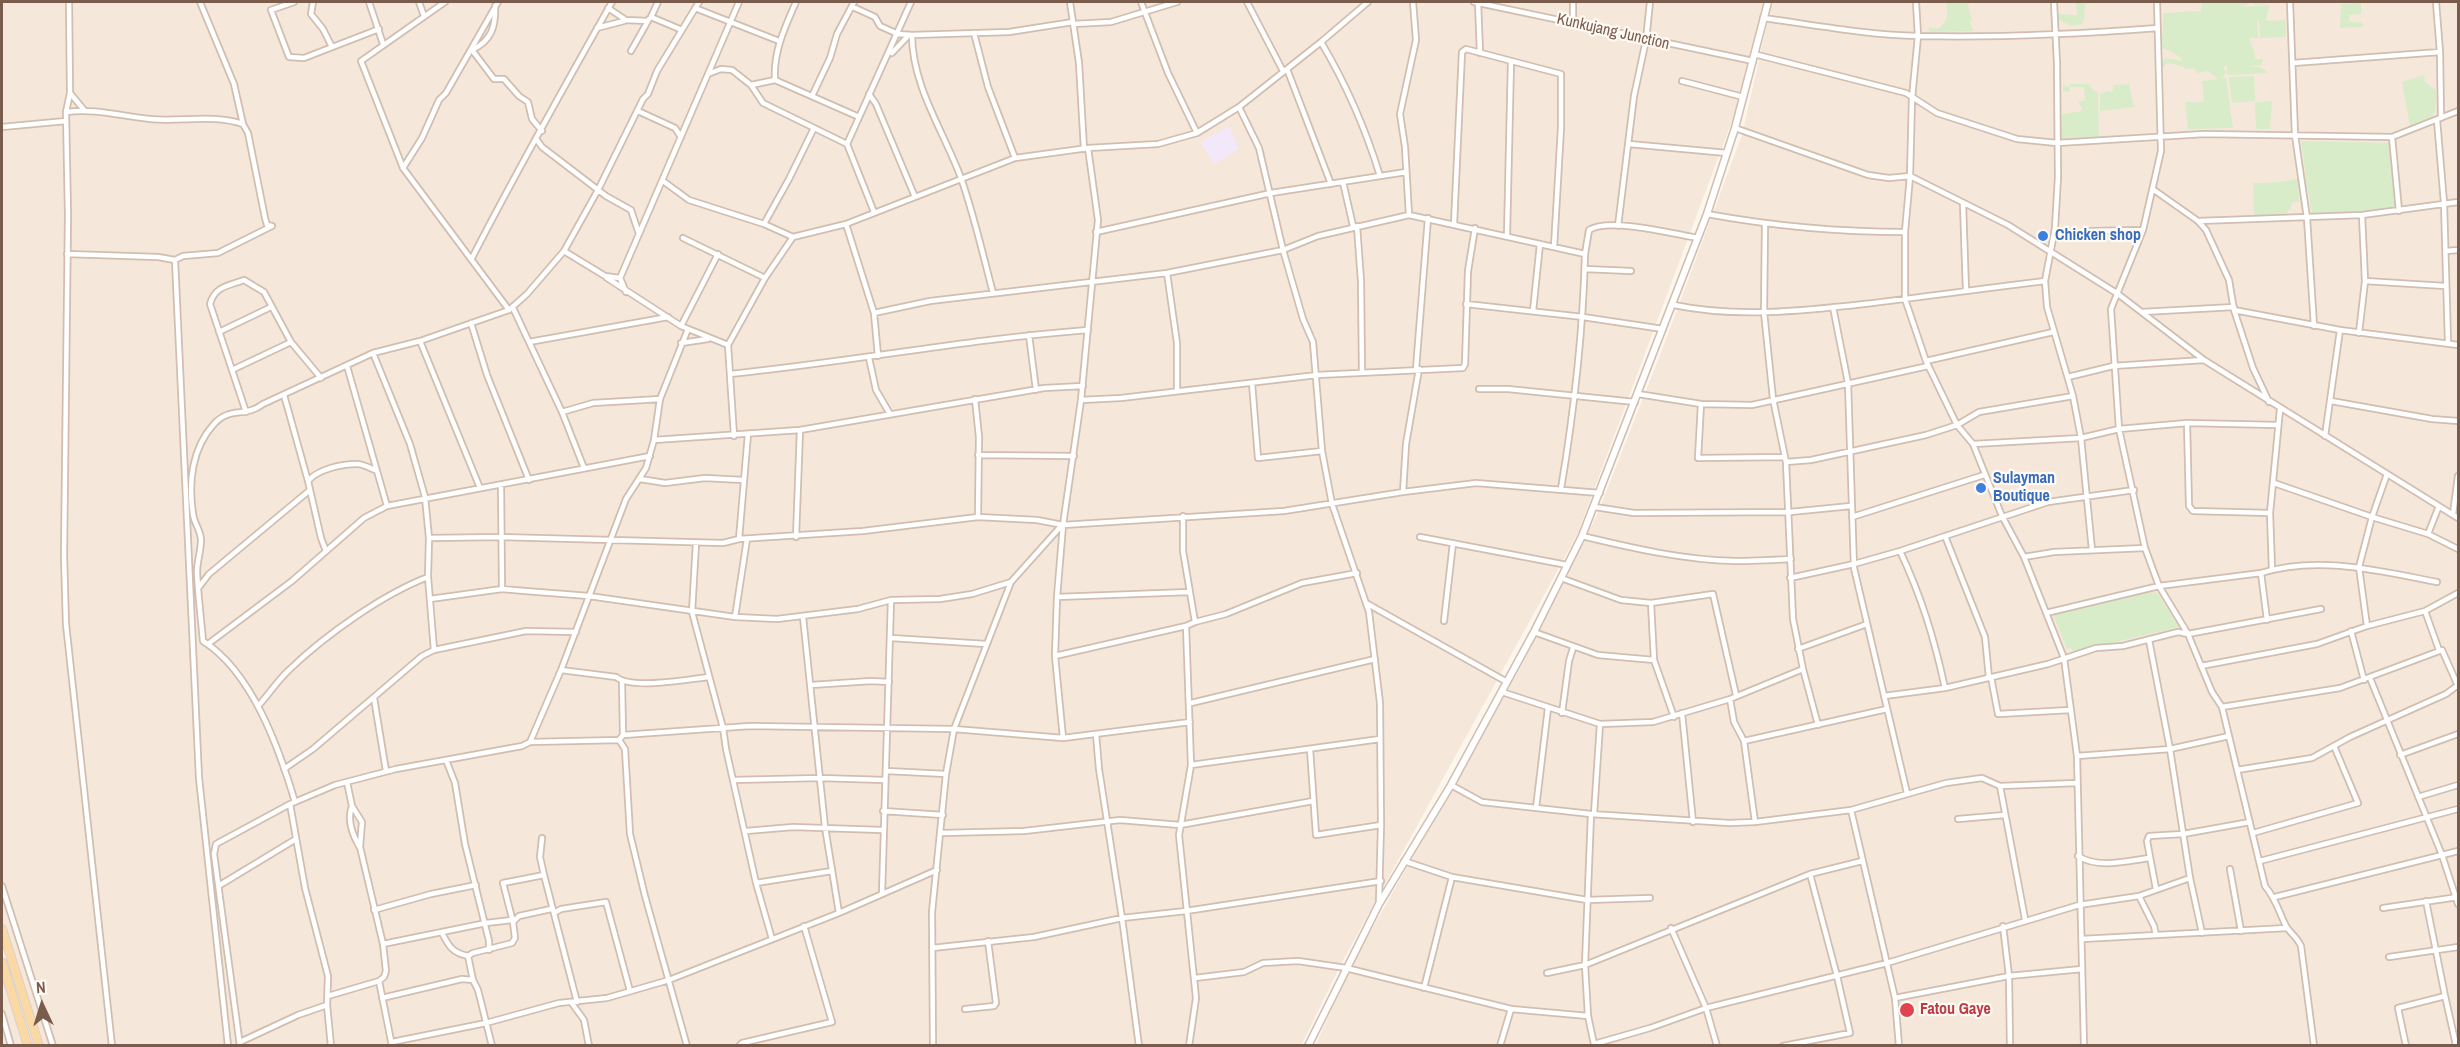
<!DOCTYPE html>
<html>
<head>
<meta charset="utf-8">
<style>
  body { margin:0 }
  #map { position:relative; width:2460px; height:1047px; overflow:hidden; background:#fdf6ec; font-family:"Archivo Narrow",sans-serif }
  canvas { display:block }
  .frame { position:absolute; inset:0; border:3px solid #7a5c4d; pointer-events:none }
  .north { position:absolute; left:12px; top:975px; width:60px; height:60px; -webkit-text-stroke:4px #fffaf3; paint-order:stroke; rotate:356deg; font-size:16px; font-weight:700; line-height:24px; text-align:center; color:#7a5c4d }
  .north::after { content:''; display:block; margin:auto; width:21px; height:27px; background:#7a5c4d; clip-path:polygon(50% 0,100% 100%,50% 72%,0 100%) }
</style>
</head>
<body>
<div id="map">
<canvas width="2460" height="1047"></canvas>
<div class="frame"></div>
<div class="north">N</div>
</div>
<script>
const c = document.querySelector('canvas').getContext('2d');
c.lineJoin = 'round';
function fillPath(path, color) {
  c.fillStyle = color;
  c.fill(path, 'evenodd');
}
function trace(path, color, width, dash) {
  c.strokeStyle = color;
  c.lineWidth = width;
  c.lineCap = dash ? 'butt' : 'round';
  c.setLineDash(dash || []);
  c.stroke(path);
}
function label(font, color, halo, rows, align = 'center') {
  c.font = font + ' "Archivo Narrow",sans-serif';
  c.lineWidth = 4.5;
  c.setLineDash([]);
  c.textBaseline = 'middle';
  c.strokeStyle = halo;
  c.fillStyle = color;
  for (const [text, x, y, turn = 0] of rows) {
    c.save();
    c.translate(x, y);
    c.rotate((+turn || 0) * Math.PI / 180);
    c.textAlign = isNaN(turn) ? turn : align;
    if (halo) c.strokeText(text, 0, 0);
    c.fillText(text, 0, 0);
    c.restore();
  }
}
fillPath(new Path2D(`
  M2,2H1764L1735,113L1577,535L1341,964L1301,1046L36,1045L2,940Z
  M1772,2H2458V1045L1315,1046L1352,964L1517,674L1597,515L1662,350L1742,135Z
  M2,978L24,1045H2Z`), '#f5e8da');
fillPath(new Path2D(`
  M1229,126L1239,149L1214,164L1201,142Z`), '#f3e8fa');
fillPath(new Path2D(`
  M1946,2H1969L1968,6L1972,21H1969L1973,29L1972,31L1930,32L1928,27L1938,29C1949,21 1948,14 1946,2Z
  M2082,2L2095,3L2085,4L2084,20L2082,24L2072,26L2058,20V14L2077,15L2076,3Z
  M2202,2H2267L2265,4L2255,5L2251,2L2243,7L2269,5L2266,21L2285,20L2286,37L2260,38L2259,20L2257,21L2258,38H2249L2254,51L2255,59H2263L2261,65L2245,66L2260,67L2268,73L2227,75V65L2223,68L2226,73L2222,78H2226L2233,128L2188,129L2185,102H2204L2202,81L2218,79L2208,71L2198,73L2193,68L2185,69C2183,65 2171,63 2165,64V67L2161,66V61L2166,58L2183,61C2175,51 2170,53 2159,45L2160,36L2163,34V13L2201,11Z
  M2361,3V14L2349,15L2350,22H2362L2363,27L2340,28L2341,4Z
  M2424,75L2425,82L2436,91C2436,120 2436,116 2410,126L2402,82Z
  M2254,76L2255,101L2232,103L2229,77Z
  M2070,84H2089L2093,90L2098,92L2099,137L2062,138V114L2083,111L2078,101H2085L2084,87H2070V92L2063,91V85L2069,87Z
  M2129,84L2134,107L2100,111V92L2103,94L2107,91L2112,92L2114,85Z
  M2272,101L2270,129H2256L2255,102Z
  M2301,141L2390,143L2397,208L2312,215L2308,190L2304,183L2306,176Z
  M2298,179L2299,202H2292L2291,208L2285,214L2254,216L2253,183C2268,184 2283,181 2298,179Z
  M2157,592L2179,627L2073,652L2071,648L2067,649L2053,614L2124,596Z`), '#d8ecc9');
const minor = new Path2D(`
  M69,2L70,93L66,112L68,215L64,556L66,624L112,1046
  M200,2L234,84L243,124
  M294,2L271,10L289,57L304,58L379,29
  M313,2L311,14L323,29L332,47
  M369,2L383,44
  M419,2L424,16
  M445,2L361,61L403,168L509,310
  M658,2L651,17L682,30
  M796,2C785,27 773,52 775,80L859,117
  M1070,2L1079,63L1084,149
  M1141,2L1168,73L1197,133
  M1247,2L1283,71
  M1474,2L1753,61
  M1478,2L1480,53
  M1916,2L1918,36L1912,98L1910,176L1905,232V299L1926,361L1957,425L1973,444L2002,516L2024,557L2064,658L2077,756L2084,1046
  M2054,2L2057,63L2058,177L2055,228L2045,281L2047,307L2073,396L2081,438L2092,550
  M2157,2L2161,151L2143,230L2111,309L2119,429L2145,548L2159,586L2188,634L2212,692L2222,707L2265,886C2276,899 2279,912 2286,926C2290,933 2297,937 2301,946L2314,1046
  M2290,2L2295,135L2307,218L2314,326
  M2436,2L2440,52L2441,118
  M495,6C496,27 491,41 472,50L494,79H504L519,96L528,102L532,119L542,131
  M853,7L875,17L880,26L898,34L912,35L1009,32L1073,22
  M608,8L626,20L648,21
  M695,8L779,41
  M1763,18C1815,25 1867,35 1919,36C1998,38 2078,34 2158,28
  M1573,23V2
  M1073,24L1111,22L1177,2
  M597,28L624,21
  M974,33L988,87L1015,158
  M912,35C912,86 944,132 961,178C974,215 983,255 993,293
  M1321,42C1346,84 1366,130 1380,176
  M631,51L649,19
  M892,53L909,35
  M1754,54L1906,93L1937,113L2017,139L2057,143L2204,134L2392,137L2458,111
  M2293,63L2440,52
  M1287,69L1331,184
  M708,74L721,69L732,70L751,85L763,103L847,144
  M1682,81L1743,97
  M751,85L775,80
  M70,93L84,110
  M869,94L876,104L915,197
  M812,96L830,58L837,34L854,2
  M1239,107L1259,148L1283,250L1303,319L1313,342L1322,451L1332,504L1369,612L1380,703L1381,825L1379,901
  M638,111L675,128L681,137
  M66,112C94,108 121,116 150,119C181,122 213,114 243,124L248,133L265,218L267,225L272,226L218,253L183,256L175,260L199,778L228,1046
  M2437,120L2444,203L2448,343
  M2,127L66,121
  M1735,128L1868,175L1889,178L1910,176L2008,225L2118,294L2204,360L2458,518
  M2392,137L2399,211
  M537,140L542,147L606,196L631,210L639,234
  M1629,144L1727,153
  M403,168L422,138L439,100L446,93L498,2
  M663,181L689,200L764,224L793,237
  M1343,182L1353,226
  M2154,190L2198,221L2206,230L2229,280L2234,310L2253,368L2269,402
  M1963,204L1966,291
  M874,212L847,144L911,2
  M1707,214C1773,226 1838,232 1905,232
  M1409,215L1405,147L1400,114L1416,40L1413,2
  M2198,221L2362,215L2458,202
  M764,224L789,179L814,128
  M846,224L874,313L878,356
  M1454,224L1462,52L1466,49L1561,74V128L1554,247
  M1765,224L1764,312L1773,399L1786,462L1793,619L1803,669L1818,725
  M1357,226L1361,281L1362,371
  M1618,226L1634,96L1646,40L1650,2
  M2091,231L2143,230
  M1096,232L1271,193L1406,172
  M1507,235L1511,61
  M683,238L765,278
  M2446,251L2458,250
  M67,254L158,257L175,260
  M472,258C516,172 564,87 612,2
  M1585,269L1631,271
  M1167,273L1177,343V389
  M607,278L681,326L728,345
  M620,278L605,276L564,251L598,190L643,99L648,94L657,71L699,2
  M2365,281L2445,286
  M626,292L620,278L739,2
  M1466,304L1583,317L1663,329
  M1674,305C1736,318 1802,311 1864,304C1925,297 1985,288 2045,281
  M1833,307L1848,383L1854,568L1907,793
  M513,308L562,412L584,468
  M2234,310L2340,330L2458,345
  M1533,311L1540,244
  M2142,312L2234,307
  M874,313L930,301L1167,273L1283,250L1318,236L1409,215L1585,254L1589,230C1609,217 1674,234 1698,238
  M471,323L487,375L529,480
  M681,326L718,254
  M219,332L271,307
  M2359,333L2365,281L2362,215
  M1029,335L1036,390
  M420,341L480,488
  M529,342L668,317
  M681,343L708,339
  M373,353L410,444L425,497L429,538L428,577L434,650
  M869,358L876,390L890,414
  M1926,361L2053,332
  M347,366L387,506
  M234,369L291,342
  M1416,369L1428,218
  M730,374C850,362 968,339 1088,330
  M2068,377L2113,366L2204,360
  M1252,383L1258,458L1322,451
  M1479,389H1508L1635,402
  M1638,394L1701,404L1752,405L1928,366
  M284,395L308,481L321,538L326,551
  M975,399L979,437L978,517
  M1081,400L1121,398L1317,375L1463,368L1465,364L1468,271L1475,228
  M2331,401L2432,419L2458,421
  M1701,404L1698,458L1785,457
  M246,412L210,304C215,286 228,286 244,280L264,292L291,342L321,378
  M562,412L593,403L660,399
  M2187,423L2189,506L2193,511L2270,513
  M734,436L728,345L765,278L793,237L846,224L1015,158L1088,148L1158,144L1197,133L1239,107L1321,42L1368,2
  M2325,436L2340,330
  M654,440L800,430L1044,388L1083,386
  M1973,444L2081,438L2119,429L2187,423L2278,425
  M978,455L1074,456
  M1786,462L1811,460L1926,435L1957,425L1979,412L2073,396
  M640,479L665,483L705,478L743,480
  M308,481C318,469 342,464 357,464C363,464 370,468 375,470
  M2274,483L2372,517L2428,534L2458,549
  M501,485L502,589
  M1561,489C1574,411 1583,333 1585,254
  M1403,492L1406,444L1419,369
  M1595,507L1634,513L1790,512L1851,506
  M2453,514L2458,476
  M1183,516V551L1195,622
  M1852,517L1984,475
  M2428,534L2439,506
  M1582,536C1632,548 1683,560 1735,561C1753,561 1772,560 1791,559
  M1945,536L1985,637L1989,678
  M796,537L800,430
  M1420,537L1567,565
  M429,538L500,537L723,543L739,539L863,531L978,517L1037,520L1063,525L1284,511L1403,492L1476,483L1600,493
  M739,539L748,434
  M696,543L692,612L723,728L726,749L756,883L772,939
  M1900,551C1922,598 1934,638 1945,688
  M2024,557L2054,552L2145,548
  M2272,570L2270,513L2280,409
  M2261,573L2267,620
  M1561,578L1621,600L1651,603L1713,594L1736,695
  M1790,578L1854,564L1900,551L2048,502L2134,490
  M199,587L209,574L310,490
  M1057,597L1189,592
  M430,599L502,589L525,591L589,596L735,617L777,619L858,609L891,600L940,599L972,594L1011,582
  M1366,603L1507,682
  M1651,603L1654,660L1674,717
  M2425,611L2458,593
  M2046,613L2159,586L2261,573C2318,555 2380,571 2437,582
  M735,617L747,539
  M803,617L825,827L839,913
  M1444,621L1453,543
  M1186,626L1191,765L1179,835L1196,998L1189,1046
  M2367,626L2359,567L2372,517L2387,474
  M2351,631L2364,680
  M1534,632L1598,655L1654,660
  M891,638L986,644
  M2149,640L2170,749L2190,878L2202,933
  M208,644L292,581L364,518L387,506L650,456
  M1798,649L1867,624
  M1055,656L1186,626L1195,622L1226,614L1302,583L1357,573
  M2201,666L2317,644L2367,626L2425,611L2439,650
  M561,670L616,677C632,690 688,679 709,677
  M1991,677L1998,714L2070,710
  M2370,678L2442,855L2458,904
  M622,682L623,735
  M811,685L871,681L889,682
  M1502,692L1600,724L1653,722L1730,699L1803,669
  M1884,696L1945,688L2048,664L2096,648L2123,646L2178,632L2188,634L2321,609
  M374,698L386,771
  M1730,699L1734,722L1744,741L1755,822
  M1191,703L1375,659
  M259,705C269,694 278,680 289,670C324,636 383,594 428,577
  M2222,707L2340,688L2442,650L2458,686
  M1562,713L1569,661L1573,648
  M1682,713L1693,822
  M1096,734L1099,769L1122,918L1139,1046
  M1063,738L1055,656L1057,597L1063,525L1081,400L1098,220L1088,148
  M619,740L625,749L630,834L645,896L687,1046
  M1744,741L1887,709
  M530,742L561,670L626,499L646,468L654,440L660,399L688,329
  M1310,749L1316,835L1381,825
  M2400,755L2458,734
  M2077,756L2170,749L2229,736
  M446,760L455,783L465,844L489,941V950
  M1191,765L1380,739
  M284,769L313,749L422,656L434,650L526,631L576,632
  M2237,770L2312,758L2350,737L2446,694L2458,685
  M887,771L946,774
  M733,780L819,778L885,780
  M1451,785L1482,802L1591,814L1729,823L1755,822L1851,810L1946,783L1982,778L2000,786L2077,783
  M2000,786L2025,919
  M2418,797L2458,785
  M295,802C279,748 252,672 203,641C201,618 198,595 197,572C197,561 201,551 201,540C201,531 194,523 193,514C188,482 192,448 214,424C230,406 245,418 263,404L373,353L420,341L509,310L527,294L564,251
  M290,804L305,888L328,976L327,1005L331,1046
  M352,806C347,819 352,834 359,846
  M1536,808L1548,708
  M1851,810L1895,998L1899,1046
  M883,811L943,815
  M1591,814L1585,965L1588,1016L1594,1044
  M1594,814L1600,724
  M1958,819L2005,815
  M746,831L793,827L882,830
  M942,833L1024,831L1120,820L1180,825L1313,801
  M2253,833L2358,803L2334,746
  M542,838L540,857L544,875L577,1002
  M2078,856C2098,869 2127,861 2149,858
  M1404,861L1452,877L1587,900L1650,898
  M2260,861L2458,809
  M2230,869L2241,931
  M756,883L832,871
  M220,885L296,839
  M2,886L53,1046
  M2156,889L2147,841L2149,836L2183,834L2250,822
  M882,894L891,600
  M2139,896L2154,926L2156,935
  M2275,897L2458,851
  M2383,908L2458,897
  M374,910L431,894L476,885
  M554,913L561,909L606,902L630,991
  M513,922L503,883L544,875
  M2003,926L2009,976L2010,1046
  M1671,928L1706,1008L1717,1046
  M442,933C449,947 453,953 468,956L473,953L512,943L515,938L513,922L519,916L551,909
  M2082,939L2287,928
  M383,944L486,923L512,920
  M932,948L1034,937L1122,918L1186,911L1381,881
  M468,956L473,980L478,990L492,1046
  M2389,957L2458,947
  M1547,973L1585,965L1810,874L1862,861
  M1195,978L1244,972L1263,963L1298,961L1346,968L1511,1009L1588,1016
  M379,981L392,1046
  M1424,988L1452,877
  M328,996L379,981L384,977L386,971L383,944L360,847L362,822L352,806L347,782
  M2445,996L2456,1045
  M382,998L462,979L473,980
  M1895,998L2009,976L2082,969
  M571,1002L584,1020L589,1046
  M965,1009L994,1006L996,1003L988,941
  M2,1014L11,1046
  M240,1042L298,1015L327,1005
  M392,1042L486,1023L559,1003L607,998L669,980L839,913L937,870
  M1594,1044L1650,1028L1706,1008L1887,963L2079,905L2139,896L2190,878
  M240,1046L214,854L216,844L290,804L335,785L396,769L522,746L530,742L619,740L623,735L750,726L954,729L1063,738L1190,722
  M739,1046L742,1043L832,1022L804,926
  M933,1046L932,912L946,774L954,729L1011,582L1062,525
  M1500,1046L1511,1009
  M1783,1046L1850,1033L1837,976L1810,874
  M2406,1046L2398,1008L2445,996L2426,901`);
const tertiary = new Path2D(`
  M1308,1046L1379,904L1451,785L1534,632L1582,536L1707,214L1735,128L1768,2`);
const primary = new Path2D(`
  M2,929L39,1046
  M2,962L28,1046`);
trace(minor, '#d1beb0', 8);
trace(tertiary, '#d1beb0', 9);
trace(primary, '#dad1cd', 10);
trace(minor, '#fff', 4.5);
trace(tertiary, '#fff', 6);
trace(primary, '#fbd9a5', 8);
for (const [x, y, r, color] of [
  [2043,236,6,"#3f7fe0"],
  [1981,488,6,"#3f7fe0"],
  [1907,1010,8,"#e0444e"]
]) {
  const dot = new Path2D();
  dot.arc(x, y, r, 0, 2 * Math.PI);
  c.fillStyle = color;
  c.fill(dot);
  trace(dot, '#fffaf3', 2);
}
label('16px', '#7a5c4d', '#fffaf3', [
  ["Kunkujang Junction",1613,32,13]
]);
label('bold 16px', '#366cbe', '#fffaf3', [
  ["Chicken shop",2055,236],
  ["Sulayman",1993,479],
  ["Boutique",1993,497]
], 'left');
label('bold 16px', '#be3a42', '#fffaf3', [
  ["Fatou Gaye",1920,1010]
], 'left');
</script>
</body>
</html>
